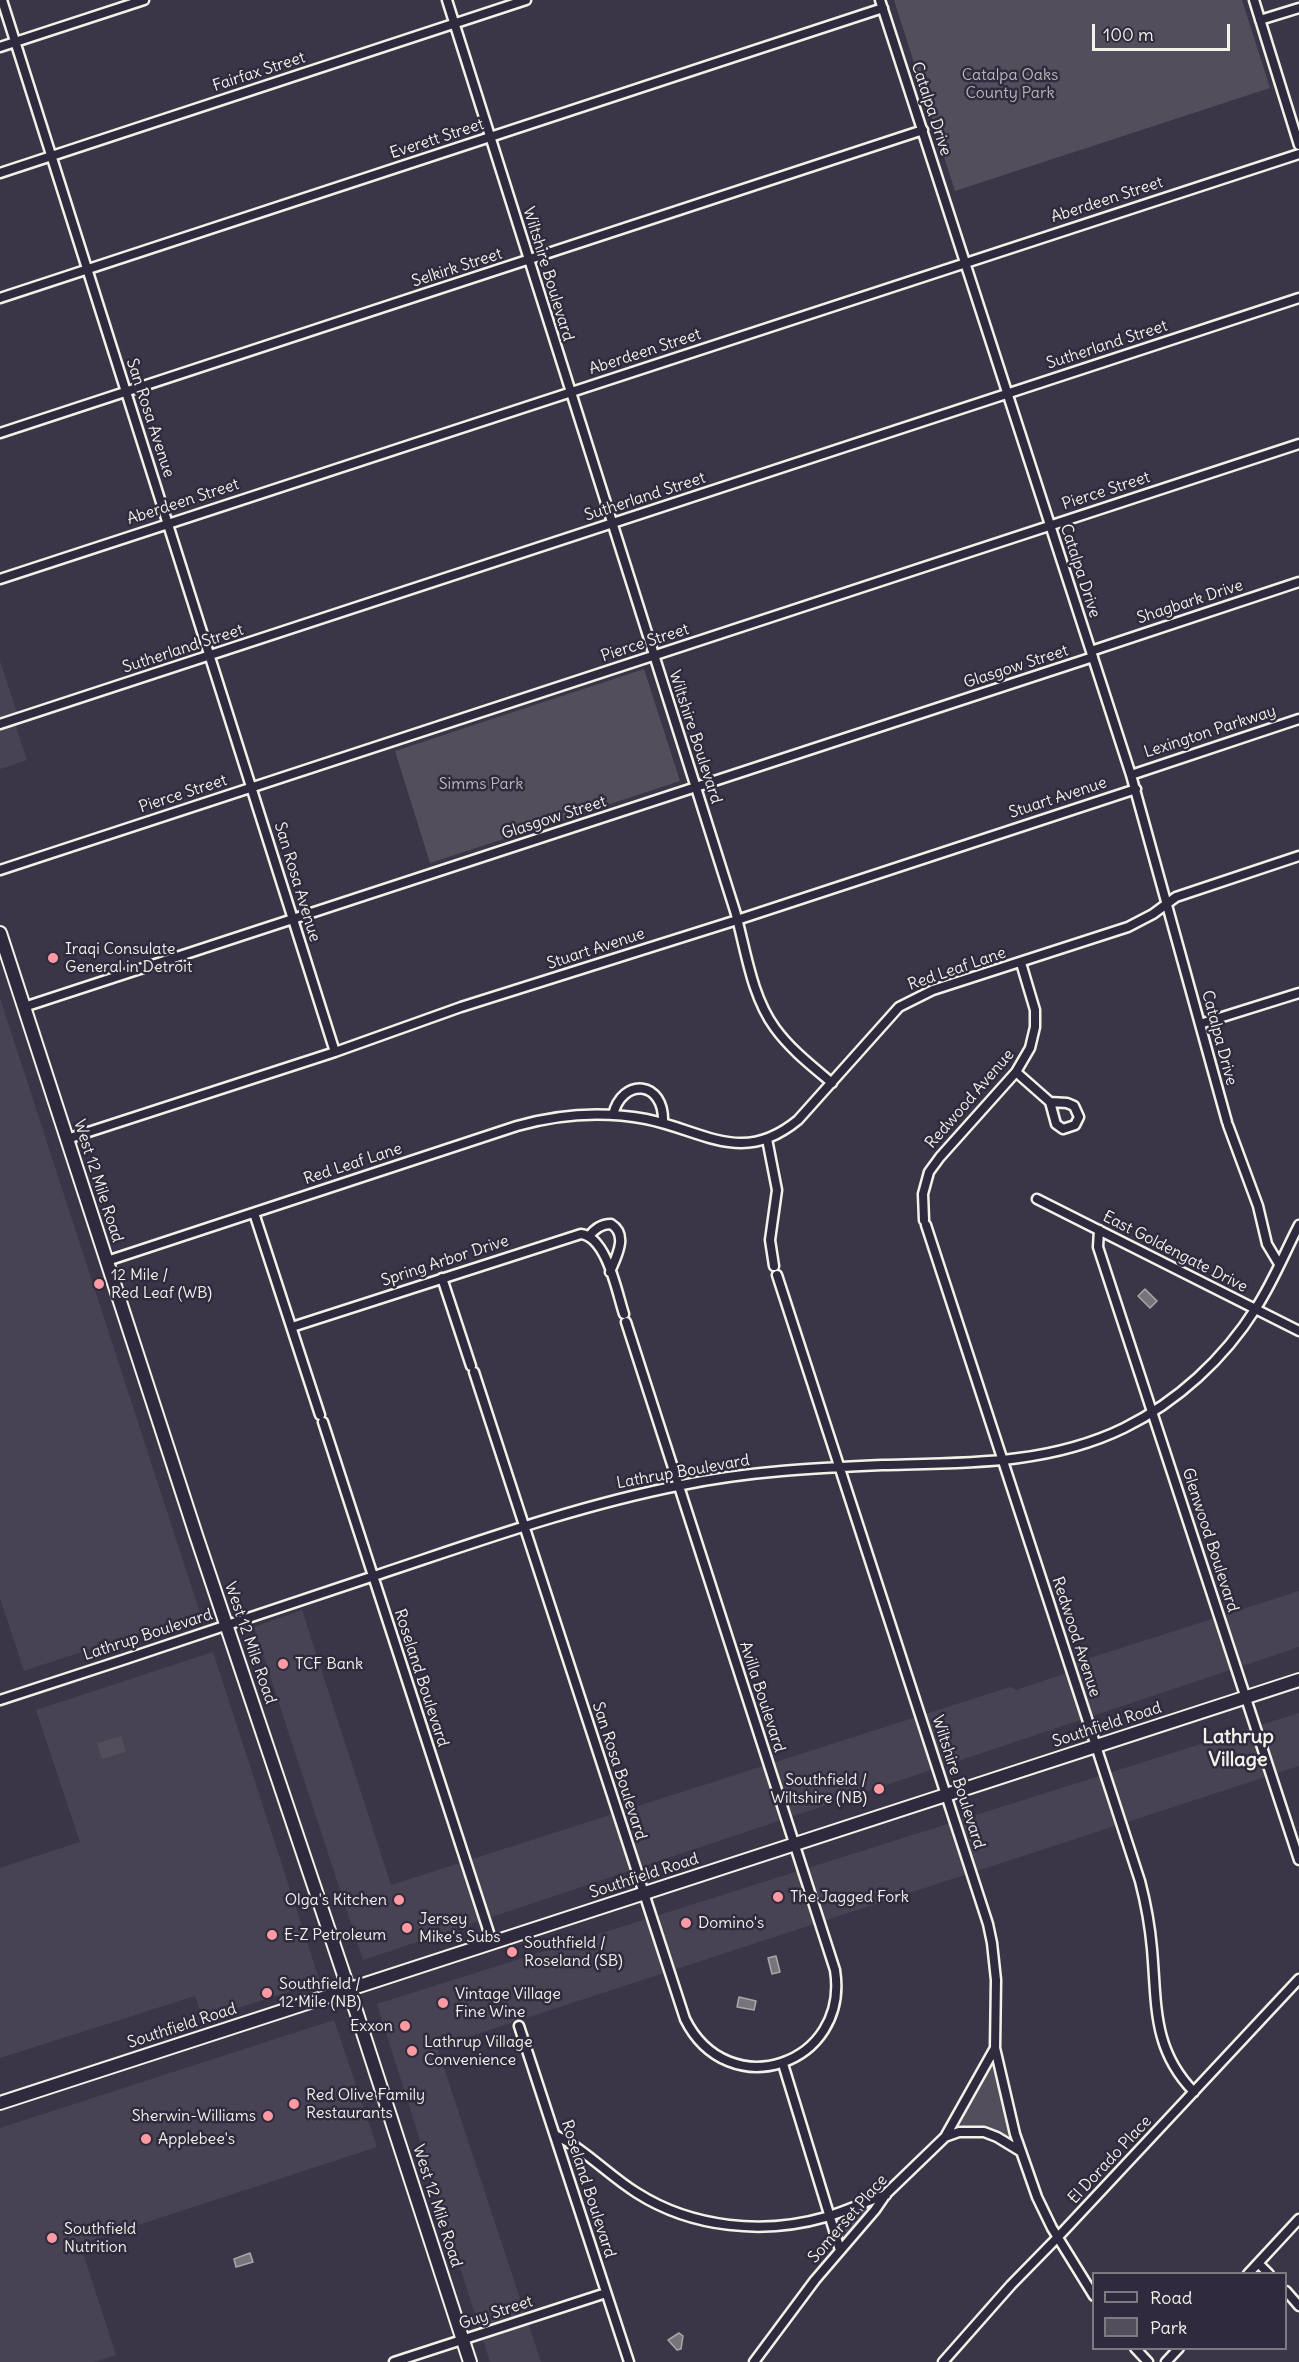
<!DOCTYPE html>
<html>
<head>
<meta charset="utf-8">
<style>
  body { margin:0 }
  #map { position:relative; width:1299px; height:2362px; overflow:hidden; background:#3b3647; font-family:Delius,sans-serif }
  canvas { display:block }
  .legend { position:absolute; left:1092px; top:2272px; width:195px; height:78px; box-sizing:border-box; background:#2f2a3d; border:2px solid #7e7a81; margin:0; padding:8px 10px; list-style:none; font-size:18px; color:#f4f1e8 }
  .legend li { display:flex; align-items:center; gap:12px; height:30px }
  .legend b { width:30px; border:2px solid #7e7a81 }
  .scale { position:absolute; left:1092px; top:24px; width:138px; height:27px; box-sizing:border-box; border:3px solid #f4f1e8; border-top:0; padding-left:8px; font-size:18px; line-height:21px; white-space:nowrap; color:#f4f1e8; -webkit-text-stroke:4px #2f2a3d; paint-order:stroke }
</style>
</head>
<body>
<div id="map">
<canvas width="1299" height="2362"></canvas>
<ul class="legend">
<li><b style="height:8px;background:#2f2a3d"></b>Road</li>
<li><b style="height:16px;background:#534e5c"></b>Park</li>
</ul>
<div class="scale">100 m</div>
</div>
<script>
const c = document.querySelector('canvas').getContext('2d');
c.lineJoin = 'round';
function fillPath(path, color) {
  c.fillStyle = color;
  c.fill(path, 'evenodd');
}
function trace(path, color, width, dash) {
  c.strokeStyle = color;
  c.lineWidth = width;
  c.lineCap = dash ? 'butt' : 'round';
  c.setLineDash(dash || []);
  c.stroke(path);
}
function label(font, color, halo, rows, align = 'center') {
  c.font = font + ' Delius,sans-serif';
  c.lineWidth = 5;
  c.setLineDash([]);
  c.textBaseline = 'middle';
  c.strokeStyle = halo;
  c.fillStyle = color;
  for (const [text, x, y, turn = 0] of rows) {
    c.save();
    c.translate(x, y);
    c.rotate((+turn || 0) * Math.PI / 180);
    c.textAlign = isNaN(turn) ? turn : align;
    if (halo) c.strokeText(text, 0, 0);
    c.fillText(text, 0, 0);
    c.restore();
  }
}
fillPath(new Path2D(`
  M0,661L20,722L15,724L27,760L0,769Z
  M0,998L200,1613L24,1671L0,1598Z
  M1299,1591V1647L363,1960L254,1627L302,1610L391,1885L1010,1687L1016,1690L1067,1673L1065,1666Z
  M213,1652L320,1982L203,2019L195,1996L0,2058V1868L80,1842L36,1710Z
  M1299,1713V1766L437,2047L541,2362H490L377,2004Z
  M334,2020L377,2147L80,2244L116,2355L94,2362H0V2128Z`), '#484352');
fillPath(new Path2D(`
  M894,0H1242L1270,88L955,191Z
  M644,669L680,781L430,863L395,751Z
  M121,1736L126,1752L102,1759L97,1743Z
  M991,2066L997,2069L1010,2134L1006,2138L981,2129L963,2127L960,2124L986,2070Z
  M863,2208L867,2211L866,2214L845,2239L841,2238L837,2219Z`), '#534e5c');
const water = new Path2D(`
  M1145,1289L1157,1301L1150,1308L1138,1296Z
  M776,1956L780,1972L772,1974L768,1958Z
  M739,1997L756,2001L754,2010L737,2007Z
  M250,2253L253,2262L236,2267L234,2259Z
  M679,2333L683,2336L681,2349L677,2350L668,2340Z`);
fillPath(water, '#78747b');
trace(water, '#aaa6a7', 1.5);
const minor = new Path2D(`
  M2,0L335,1052
  M447,0L735,911C746,950 751,995 775,1028C791,1050 812,1066 832,1083
  M880,0L1131,775L1227,1122
  M1254,0L1299,145
  M1260,20L1299,8
  M0,47L144,0
  M0,173L526,0
  M0,298L883,8
  M0,433L923,130
  M0,579L1299,154
  M1091,651L1299,582
  M0,724L1299,298
  M1131,775L1299,719
  M0,870L1299,444
  M24,1007L1093,657
  M1200,1024L1299,993
  M1016,1072L1050,1102L1056,1124L1063,1129L1075,1125L1079,1117L1074,1106L1067,1103L1050,1102
  M613,1115C622,1077 665,1080 663,1123
  M1228,1125L1258,1206L1267,1244L1279,1264
  M67,1139L335,1052L461,1007L737,920L1136,789
  M767,1139L777,1190L770,1240L774,1266
  M1037,1199L1299,1331
  M254,1213L320,1415
  M924,1220L923,1194L929,1172L940,1157L1016,1072L1030,1048L1035,1027V1010L1021,963
  M926,1225L1140,1881C1146,1904 1150,1926 1152,1949C1157,2005 1152,2049 1194,2092
  M1099,1230L1098,1247L1299,1860
  M589,1236C595,1229 601,1224 611,1224C629,1235 616,1257 610,1272
  M107,1261L517,1126C559,1114 603,1111 646,1119C705,1131 742,1166 798,1120L899,1007L933,990L1128,927L1153,914L1176,897L1299,856
  M777,1275L988,1924L992,1943L996,1980L995,2048L1015,2134L1037,2197L1052,2228L1094,2296
  M442,1278L471,1366
  M292,1327L581,1234C607,1237 617,1293 624,1314
  M474,1372L685,2019C728,2106 850,2065 835,1970L626,1322
  M323,1422L492,1942
  M0,1700C124,1660 247,1619 371,1577C474,1543 575,1506 682,1485C748,1471 816,1468 883,1465C965,1463 1048,1465 1124,1428C1177,1402 1224,1359 1256,1308C1273,1282 1285,1252 1299,1225
  M519,2026L629,2362
  M783,2064L840,2250
  M555,2135C585,2149 608,2175 637,2193C692,2228 764,2235 826,2217C847,2211 866,2201 886,2195
  M945,2137L995,2048
  M1258,2263L1269,2274
  M1248,2274L1299,2219
  M1286,2291L1299,2306
  M1135,2348L1148,2362
  M394,2362L606,2293
  M754,2362L815,2280L875,2210L886,2194L945,2137L959,2132H984L997,2137L1020,2151
  M943,2362L1011,2285L1057,2238L1299,1979
  M1166,2362L1179,2348`);
const secondary = new Path2D(`
  M0,933L196,1535L356,2011L470,2362
  M0,2103L1299,1680`);
trace(minor, '#f4f1e8', 13);
trace(secondary, '#f4f1e8', 16);
trace(minor, '#2f2a3d', 8);
trace(secondary, '#2f2a3d', 12);
for (const [x, y, r, color] of [
  [53,958,6,"#ff9aa2"],
  [99,1284,6,"#ff9aa2"],
  [283,1664,6,"#ff9aa2"],
  [879,1789,6,"#ff9aa2"],
  [778,1897,6,"#ff9aa2"],
  [399,1900,6,"#ff9aa2"],
  [686,1923,6,"#ff9aa2"],
  [407,1928,6,"#ff9aa2"],
  [272,1935,6,"#ff9aa2"],
  [512,1952,6,"#ff9aa2"],
  [267,1993,6,"#ff9aa2"],
  [443,2003,6,"#ff9aa2"],
  [405,2026,6,"#ff9aa2"],
  [412,2051,6,"#ff9aa2"],
  [294,2104,6,"#ff9aa2"],
  [268,2116,6,"#ff9aa2"],
  [146,2139,6,"#ff9aa2"],
  [52,2238,6,"#ff9aa2"]
]) {
  const dot = new Path2D();
  dot.arc(x, y, r, 0, 2 * Math.PI);
  c.fillStyle = color;
  c.fill(dot);
  trace(dot, '#2f2a3d', 2);
}
label('16px', '#f4f1e8', '#2f2a3d', [
  ["Fairfax Street",259,72,-18],
  ["Catalpa Drive",931,109,72],
  ["Everett Street",437,139,-18],
  ["Aberdeen Street",1107,200,-18],
  ["Selkirk Street",457,268,-18],
  ["Wiltshire Boulevard",548,274,73],
  ["Sutherland Street",1107,345,-18],
  ["Aberdeen Street",645,352,-18],
  ["San Rosa Avenue",150,418,72],
  ["Pierce Street",1106,491,-18],
  ["Sutherland Street",645,497,-18],
  ["Aberdeen Street",183,502,-18],
  ["Catalpa Drive",1080,571,72],
  ["Shagbark Drive",1190,602,-18],
  ["Pierce Street",645,643,-18],
  ["Sutherland Street",183,649,-18],
  ["Glasgow Street",1016,667,-18],
  ["Lexington Parkway",1210,732,-18],
  ["Wiltshire Boulevard",695,737,72],
  ["Pierce Street",183,794,-18],
  ["Stuart Avenue",1058,798,-18],
  ["Glasgow Street",554,818,-18],
  ["San Rosa Avenue",297,882,73],
  ["Stuart Avenue",596,949,-18],
  ["Red Leaf Lane",957,969,-19],
  ["Catalpa Drive",1219,1038,75],
  ["Redwood Avenue",970,1099,-49],
  ["Red Leaf Lane",353,1164,-18],
  ["West 12 Mile Road",98,1181,72],
  ["East Goldengate Drive",1175,1252,27],
  ["Spring Arbor Drive",445,1261,-18],
  ["Lathrup Boulevard",683,1472,-10],
  ["Glenwood Boulevard",1210,1540,72],
  ["Lathrup Boulevard",148,1635,-18],
  ["Redwood Avenue",1076,1637,72],
  ["West 12 Mile Road",250,1643,71],
  ["Roseland Boulevard",421,1678,72],
  ["Avilla Boulevard",762,1697,72],
  ["Southfield Road",1107,1725,-18],
  ["San Rosa Boulevard",619,1771,72],
  ["Wiltshire Boulevard",958,1782,72],
  ["Southfield Road",644,1876,-18],
  ["Southfield Road",182,2026,-18],
  ["El Dorado Place",1110,2160,-47],
  ["Roseland Boulevard",588,2189,72],
  ["West 12 Mile Road",437,2206,72],
  ["Somerset Place",848,2219,-49],
  ["Guy Street",496,2313,-18]
]);
label('16px', '#bcb8b7', '#2f2a3d', [
  ["Catalpa Oaks",1010,75],
  ["County Park",1010,93],
  ["Simms Park",481,784]
]);
label('16px', '#f4f1e8', '#2f2a3d', [
  ["Iraqi Consulate",65,949],
  ["General in Detroit",65,967],
  ["12 Mile /",111,1275],
  ["Red Leaf (WB)",111,1293],
  ["TCF Bank",295,1664],
  ["Southfield /",867,1780,"right"],
  ["Wiltshire (NB)",867,1798,"right"],
  ["The Jagged Fork",790,1897],
  ["Olga's Kitchen",387,1900,"right"],
  ["Jersey",419,1919],
  ["Mike's Subs",419,1937],
  ["Domino's",698,1923],
  ["E-Z Petroleum",284,1935],
  ["Southfield /",524,1943],
  ["Roseland (SB)",524,1961],
  ["Southfield /",279,1984],
  ["12 Mile (NB)",279,2002],
  ["Vintage Village",455,1994],
  ["Fine Wine",455,2012],
  ["Exxon",393,2026,"right"],
  ["Lathrup Village",424,2042],
  ["Convenience",424,2060],
  ["Red Olive Family",306,2095],
  ["Restaurants",306,2113],
  ["Sherwin-Williams",256,2116,"right"],
  ["Applebee's",158,2139],
  ["Southfield",64,2229],
  ["Nutrition",64,2247]
], 'left');
label('bold 20px', '#f4f1e8', '#2f2a3d', [
  ["Lathrup",1238,1737],
  ["Village",1238,1760]
]);
</script>
</body>
</html>
